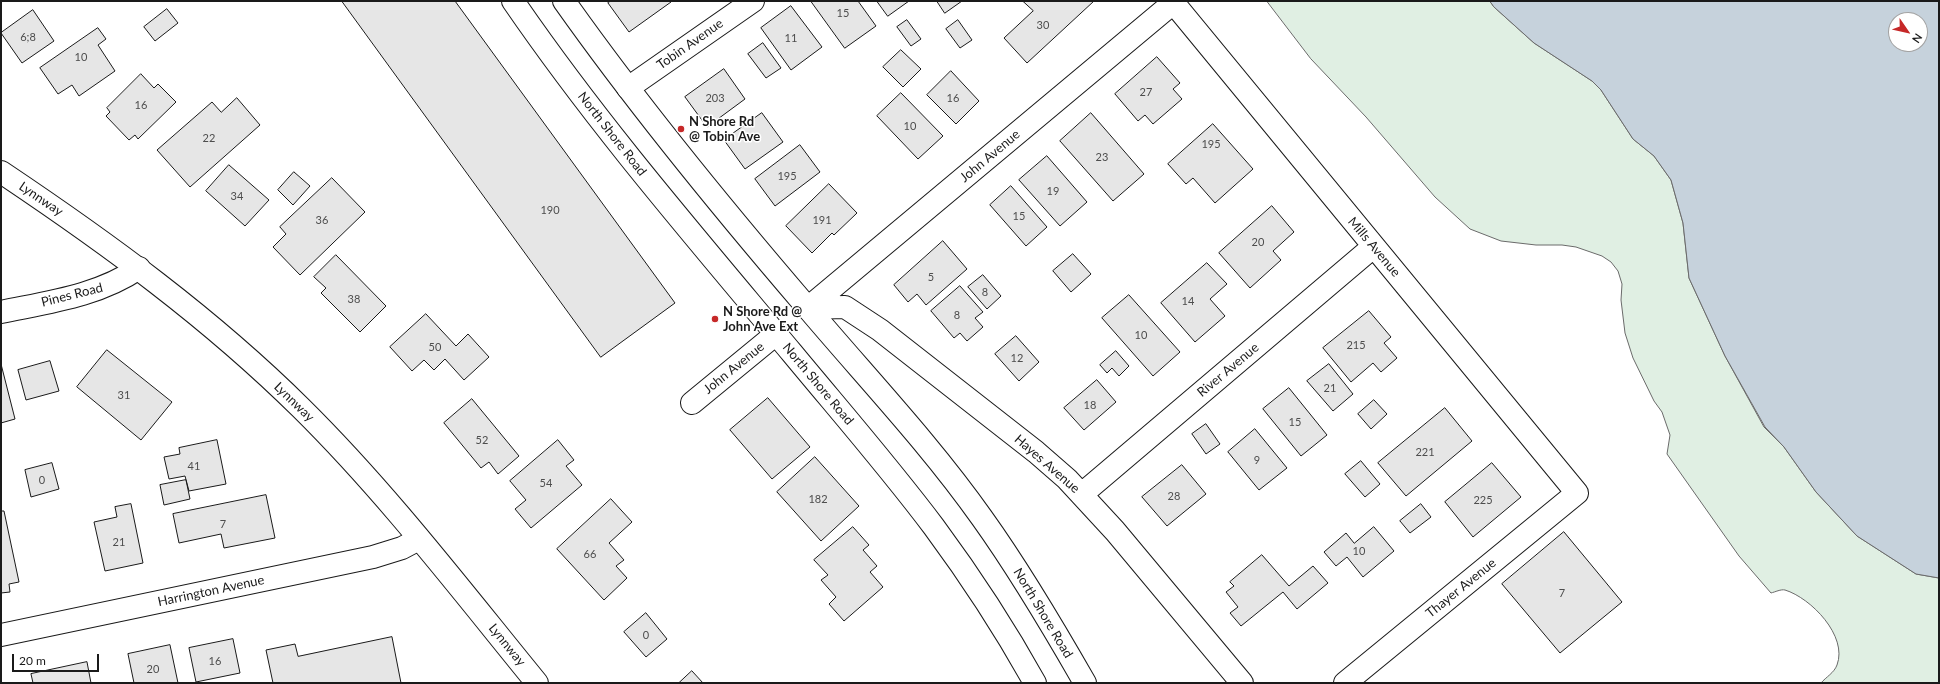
<!DOCTYPE html>
<html>
<head>
<meta charset="utf-8">
<style>
  body { margin:0 }
  #map { position:relative; width:1940px; height:684px; overflow:hidden; background:#fff; font-family:Lato,sans-serif }
  canvas { display:block }
  .frame { position:absolute; inset:0; border:2px solid #1a1a1a; pointer-events:none }
  .north { position:absolute; left:1888px; top:12px; width:40px; height:40px; box-sizing:border-box; background:#fff; border:1px solid #a3a3a3; border-radius:50%; rotate:124deg; font-size:11px; font-weight:700; line-height:16px; text-align:center; color:#1a1a1a }
  .north::after { content:''; display:block; margin:auto; width:14px; height:18px; background:#c62828; clip-path:polygon(50% 0,100% 100%,50% 72%,0 100%) }
  .scale { position:absolute; left:12px; top:654px; width:87px; height:18px; box-sizing:border-box; border:2px solid #1a1a1a; border-top:0; padding-left:5px; font-size:12px; line-height:14px; white-space:nowrap; color:#1a1a1a; -webkit-text-stroke:3px #fff; paint-order:stroke }
</style>
</head>
<body>
<div id="map">
<canvas width="1940" height="684"></canvas>
<div class="frame"></div>
<div class="north">N</div>
<div class="scale">20 m</div>
</div>
<script>
const c = document.querySelector('canvas').getContext('2d');
c.lineJoin = 'round';
function fillPath(path, color) {
  c.fillStyle = color;
  c.fill(path, 'evenodd');
}
function trace(path, color, width, dash) {
  c.strokeStyle = color;
  c.lineWidth = width;
  c.lineCap = dash ? 'butt' : 'round';
  c.setLineDash(dash || []);
  c.stroke(path);
}
function label(font, color, halo, rows, align = 'center') {
  c.font = font + ' Lato,sans-serif';
  c.lineWidth = 3;
  c.setLineDash([]);
  c.textBaseline = 'middle';
  c.strokeStyle = halo;
  c.fillStyle = color;
  for (const [text, x, y, turn = 0] of rows) {
    c.save();
    c.translate(x, y);
    c.rotate((+turn || 0) * Math.PI / 180);
    c.textAlign = isNaN(turn) ? turn : align;
    if (halo) c.strokeText(text, 0, 0);
    c.fillText(text, 0, 0);
    c.restore();
  }
}
const green = new Path2D(`
  M1267,1H1490L1494,7L1534,43L1592,81L1601,90L1633,139L1654,156L1671,180L1683,223L1689,278L1725,356L1764,427L1784,447L1816,492L1857,536L1916,574L1939,578V683H1821C1826,677 1834,673 1837,665C1848,636 1811,598 1785,590C1781,589 1775,592 1771,593L1739,556L1667,454L1670,435L1662,412L1654,401L1633,358L1625,333L1621,300L1622,284L1618,271L1611,262L1602,256L1576,247L1562,245H1536L1501,241L1470,229L1435,197L1366,117L1311,59Z`);
fillPath(green, '#e0efe3');
trace(green, '#6a6a6a', 1);
const water = new Path2D(`
  M1490,1H1939V578L1916,574L1857,536L1816,492L1784,447L1765,427L1725,356L1689,278L1683,223L1671,180L1654,156L1633,139L1601,90L1592,81L1534,43L1494,7ZM1896,20H1920V44H1896Z`);
fillPath(water, '#c6d2dc');
trace(water, '#6a6a6a', 1);
const building = new Path2D(`
  M342,1H455L675,303L601,357Z
  M611,1H671V2L629,32L608,3Z
  M811,1H858L876,26L845,48Z
  M877,1H909L888,16Z
  M937,1H962L945,13Z
  M1023,1H1094L1027,63L1004,38L1033,11Z
  M791,6L822,47L791,70L761,28Z
  M167,9L178,23L155,41L144,27Z
  M33,10L54,41L22,63L1,33Z
  M907,20L921,39L911,46L897,27Z
  M958,20L972,40L960,48L946,29Z
  M98,28L106,39L98,45L115,71L79,96L72,85L58,94L40,68Z
  M763,43L781,68L766,78L748,54Z
  M901,50L921,69L903,87L883,67Z
  M1157,57L1180,83L1173,89L1182,99L1153,124L1145,115L1138,121L1115,94Z
  M724,69L745,99L707,127L685,97Z
  M951,71L979,101L956,124L927,95Z
  M141,74L154,88L158,84L176,102L138,139L135,135L129,140L106,116L110,112L107,108Z
  M901,93L943,136L918,159L877,116Z
  M237,98L260,125L190,187L157,150L212,102L221,112Z
  M762,113L783,142L745,169L724,140Z
  M1091,113L1144,174L1113,201L1060,141Z
  M1213,124L1253,169L1215,203L1193,178L1186,184L1168,164Z
  M800,145L820,172L775,206L755,179Z
  M1047,156L1087,202L1060,226L1019,180Z
  M229,165L269,200L245,226L206,191Z
  M294,172L310,186L293,205L278,190Z
  M332,178L365,212L300,275L273,247L286,234L280,227Z
  M829,184L857,213L834,235L832,233L812,253L786,226Z
  M1011,186L1047,227L1026,246L990,205Z
  M1272,206L1294,232L1273,251L1281,260L1250,288L1219,253Z
  M943,241L967,269L926,305L917,294L908,302L894,285Z
  M1073,254L1091,274L1071,292L1053,271Z
  M336,255L386,306L360,332L321,293L326,288L314,277Z
  M1207,263L1227,284L1210,299L1225,316L1195,342L1161,303Z
  M983,275L1001,296L987,309L968,287Z
  M960,286L983,312L975,318L983,327L967,341L960,333L954,338L931,311Z
  M1129,295L1180,352L1153,376L1102,318Z
  M1369,311L1391,337L1384,343L1397,358L1381,372L1373,363L1351,382L1323,348Z
  M426,314L456,346L468,334L489,357L464,380L445,359L434,370L424,360L412,371L390,347Z
  M1016,336L1039,362L1019,381L995,354Z
  M107,350L172,402L141,440L77,387Z
  M1116,351L1129,366L1119,376L1112,368L1107,373L1100,365Z
  M50,361L59,391L26,400L18,370Z
  M1,364L15,419L1,423Z
  M1329,364L1353,394L1333,411L1307,381Z
  M1097,380L1116,402L1084,430L1064,408Z
  M1289,388L1327,435L1301,456L1263,409Z
  M768,398L810,447L772,479L730,430Z
  M472,399L519,456L498,474L489,462L481,468L444,423Z
  M1374,400L1387,414L1371,429L1358,414Z
  M1445,408L1472,441L1406,496L1378,463Z
  M1206,424L1220,444L1206,454L1192,434Z
  M1255,429L1287,468L1259,490L1228,452Z
  M217,440L226,484L189,491L185,476L169,479L164,457L180,454L179,448Z
  M558,440L574,460L566,466L582,485L531,528L515,509L526,500L510,481Z
  M815,457L859,506L821,541L777,492Z
  M1361,461L1380,484L1365,497L1345,474Z
  M52,463L59,489L31,497L25,470Z
  M1492,463L1521,497L1473,537L1445,502Z
  M1182,465L1206,494L1167,526L1142,497Z
  M186,480L190,499L164,505L160,485Z
  M266,495L275,538L224,548L221,534L179,543L173,514Z
  M611,499L632,522L609,543L624,560L616,566L627,578L604,600L557,549Z
  M131,504L143,563L105,571L94,522L117,517L115,507Z
  M1421,504L1431,517L1410,533L1400,521Z
  M1,511H4L19,582L9,584L10,592L1,593Z
  M853,527L869,545L863,550L877,566L870,572L883,587L844,621L829,604L836,597L821,580L828,575L814,560Z
  M1374,527L1394,551L1363,577L1347,557L1336,566L1324,552L1346,533L1354,543Z
  M1564,532L1622,602L1560,653L1502,584Z
  M1262,555L1289,586L1313,566L1328,583L1297,609L1283,592L1241,626L1230,613L1238,607L1226,592L1234,586L1230,582Z
  M646,613L667,639L646,657L624,632Z
  M392,637L401,683H273L266,650L295,644L298,656Z
  M233,639L240,673L196,682L189,648Z
  M170,645L178,683H134L128,654Z
  M87,662L91,683H33L31,674Z
  M692,671L703,683H679Z`);
fillPath(building, '#e6e6e6');
trace(building, '#1a1a1a', 1);
const minor = new Path2D(`
  M1172,1L1577,493L1345,683
  M628,88L753,1
  M808,308L845,307L880,330L1036,452L1067,479L1115,531L1242,683
  M808,308L1173,3
  M1,312C49,302 98,296 139,268
  M692,403L776,334
  M1082,494L1373,247
  M1,635L373,557L402,548L419,539`);
const secondary = new Path2D(`
  M1,172C107,243 210,318 301,408C387,493 461,590 537,683`);
const trunk = new Path2D(`
  M513,1C598,125 696,238 792,353C840,411 889,467 934,527C971,577 1005,629 1035,683
  M564,1C639,107 721,207 806,306C865,376 929,443 982,518C1020,571 1053,627 1085,683`);
trace(minor, '#1a1a1a', 24);
trace(secondary, '#1a1a1a', 24);
trace(trunk, '#1a1a1a', 24);
trace(minor, '#fff', 22);
trace(secondary, '#fff', 22);
trace(trunk, '#fff', 22);
for (const [x, y, r, color] of [
  [681,129,4,"#c62828"],
  [715,319,4,"#c62828"]
]) {
  const dot = new Path2D();
  dot.arc(x, y, r, 0, 2 * Math.PI);
  c.fillStyle = color;
  c.fill(dot);
  trace(dot, '#fff', 1.5);
}
label('11px', '#4d4d4d', null, [
  ["15",843,13],
  ["30",1043,25],
  ["6;8",28,37],
  ["11",791,38],
  ["10",81,57],
  ["27",1146,92],
  ["203",715,98],
  ["16",953,98],
  ["16",141,105],
  ["10",910,126],
  ["22",209,138],
  ["195",1211,144],
  ["23",1102,157],
  ["195",787,176],
  ["19",1053,191],
  ["34",237,196],
  ["190",550,210],
  ["15",1019,216],
  ["36",322,220],
  ["191",822,220],
  ["20",1258,242],
  ["5",931,277],
  ["8",985,292],
  ["38",354,299],
  ["14",1188,301],
  ["8",957,315],
  ["10",1141,335],
  ["215",1356,345],
  ["50",435,347],
  ["12",1017,358],
  ["21",1330,388],
  ["31",124,395],
  ["18",1090,405],
  ["15",1295,422],
  ["52",482,440],
  ["221",1425,452],
  ["9",1257,460],
  ["41",194,466],
  ["0",42,480],
  ["54",546,483],
  ["28",1174,496],
  ["182",818,499],
  ["225",1483,500],
  ["7",223,524],
  ["21",119,542],
  ["10",1359,551],
  ["66",590,554],
  ["7",1562,593],
  ["0",646,635],
  ["16",215,661],
  ["20",153,669]
]);
label('13px', '#1a1a1a', '#fff', [
  ["Tobin Avenue",690,44,-35],
  ["North Shore Road",612,134,52],
  ["John Avenue",990,156,-40],
  ["Lynnway",41,199,34],
  ["Mills Avenue",1374,247,50],
  ["Pines Road",72,295,-14],
  ["John Avenue",734,368,-39],
  ["River Avenue",1228,370,-40],
  ["North Shore Road",818,384,50],
  ["Lynnway",294,402,44],
  ["Hayes Avenue",1047,464,41],
  ["Thayer Avenue",1461,588,-39],
  ["Harrington Avenue",211,591,-12],
  ["North Shore Road",1043,613,59],
  ["Lynnway",507,645,51]
]);
label('bold 13px', '#1a1a1a', '#fff', [
  ["N Shore Rd",689,122],
  ["@ Tobin Ave",689,137],
  ["N Shore Rd @",723,312],
  ["John Ave Ext",723,327]
], 'left');
</script>
</body>
</html>
